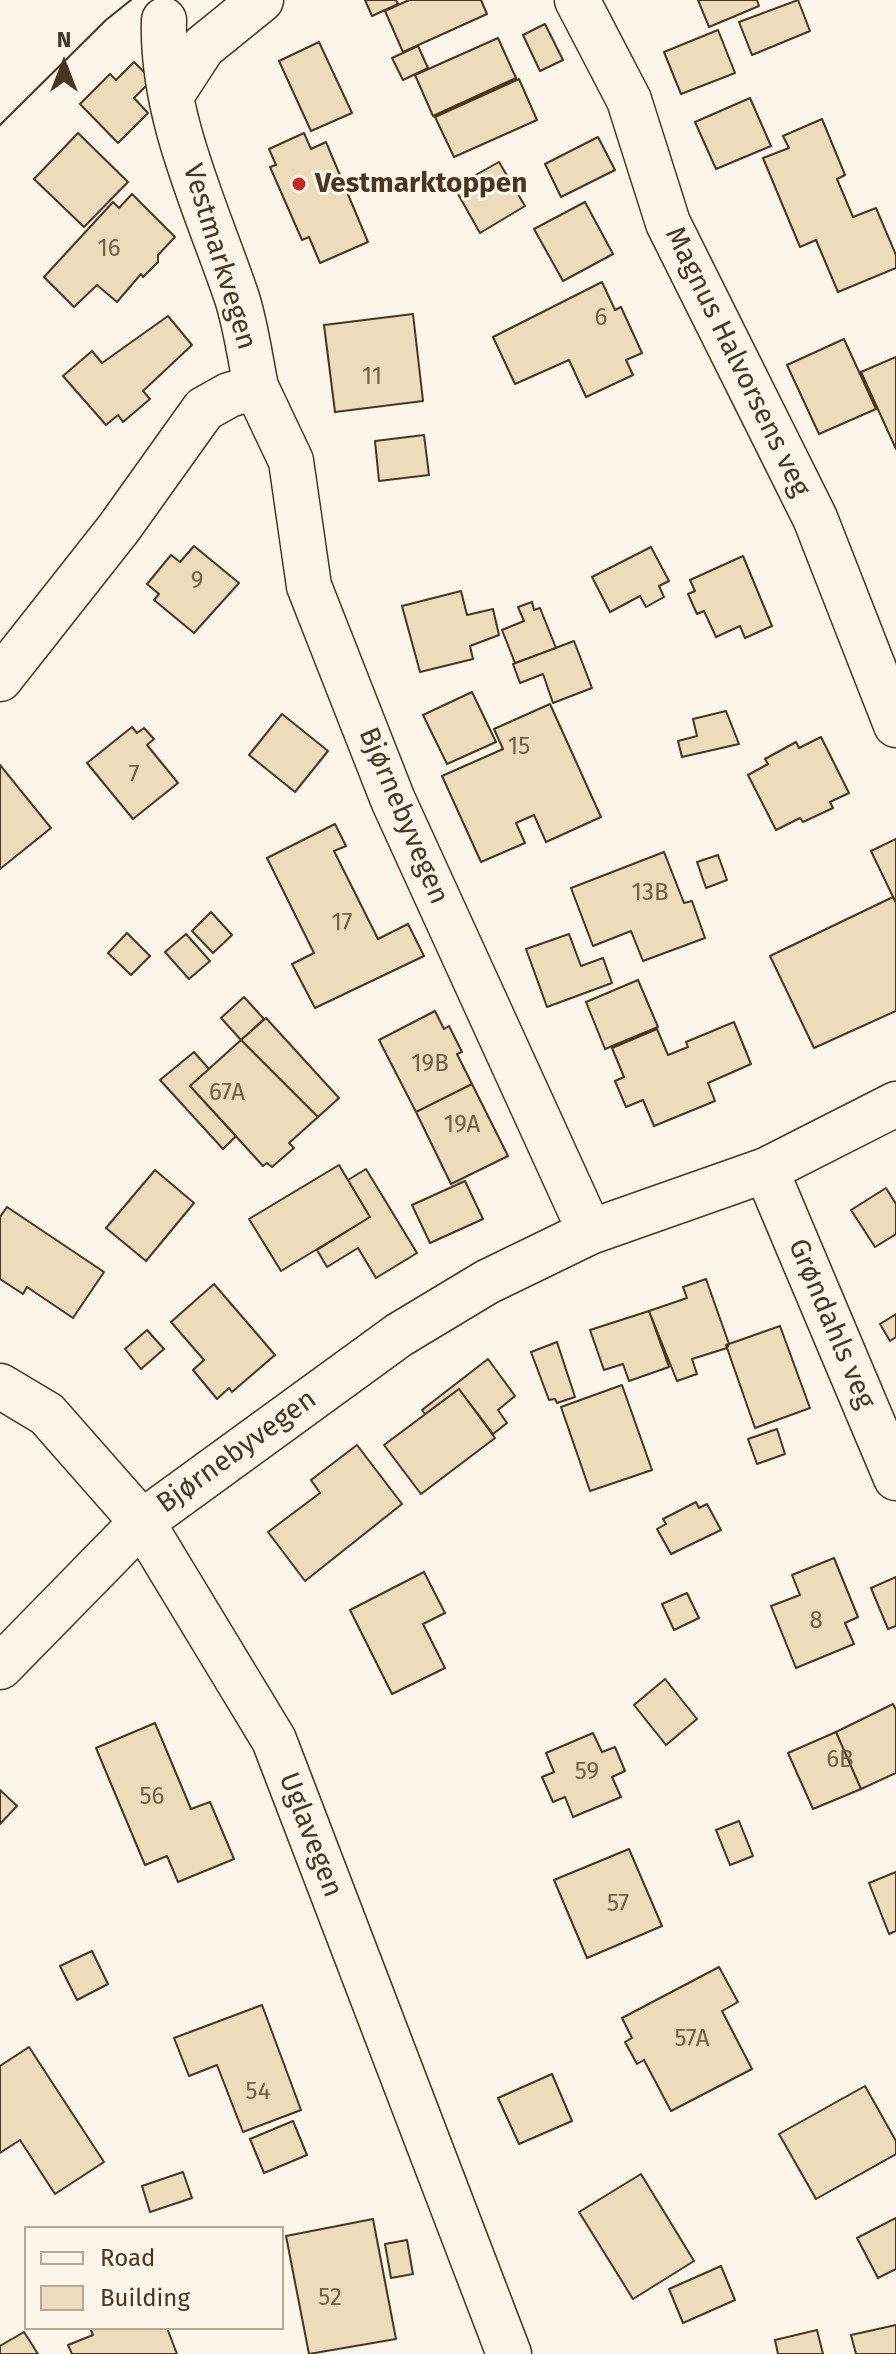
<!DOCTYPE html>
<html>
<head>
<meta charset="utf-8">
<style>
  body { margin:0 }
  #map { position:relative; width:896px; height:2354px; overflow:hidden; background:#fbf6e9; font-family:"Fira Sans",sans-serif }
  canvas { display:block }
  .legend { position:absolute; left:24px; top:2226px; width:260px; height:104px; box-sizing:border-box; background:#fbf6e9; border:2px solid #b4a999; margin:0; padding:10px 14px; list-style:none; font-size:24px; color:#4a3520 }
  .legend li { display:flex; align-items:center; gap:16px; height:40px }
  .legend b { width:40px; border:2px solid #b4a999 }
  .north { position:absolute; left:24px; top:24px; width:80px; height:80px; -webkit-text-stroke:6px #fbf6e9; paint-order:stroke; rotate:0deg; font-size:22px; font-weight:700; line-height:32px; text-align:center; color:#4a3520 }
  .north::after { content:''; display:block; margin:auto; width:28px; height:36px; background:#4a3520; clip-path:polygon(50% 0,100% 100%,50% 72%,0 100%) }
</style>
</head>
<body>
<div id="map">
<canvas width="896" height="2354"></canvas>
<ul class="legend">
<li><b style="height:10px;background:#fbf6e9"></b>Road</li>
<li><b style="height:22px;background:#ecdcbc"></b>Building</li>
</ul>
<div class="north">N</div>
</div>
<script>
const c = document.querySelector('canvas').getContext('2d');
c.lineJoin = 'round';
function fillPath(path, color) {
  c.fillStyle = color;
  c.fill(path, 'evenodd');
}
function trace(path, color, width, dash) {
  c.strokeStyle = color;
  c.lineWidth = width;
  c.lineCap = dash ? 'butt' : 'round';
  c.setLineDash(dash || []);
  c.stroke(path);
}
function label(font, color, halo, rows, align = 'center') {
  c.font = font + ' "Fira Sans",sans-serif';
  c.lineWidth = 6;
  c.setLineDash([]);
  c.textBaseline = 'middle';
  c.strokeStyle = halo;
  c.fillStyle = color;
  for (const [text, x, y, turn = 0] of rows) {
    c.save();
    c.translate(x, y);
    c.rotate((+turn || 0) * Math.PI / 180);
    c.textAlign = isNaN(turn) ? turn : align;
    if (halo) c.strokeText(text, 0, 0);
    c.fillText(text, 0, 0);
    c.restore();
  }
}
const building = new Path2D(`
  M365,0H396L398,4L372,16Z
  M409,0H481L487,14L403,52L385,11Z
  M698,0H757L759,6L709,27Z
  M798,0L810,31L752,55L739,22Z
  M545,24L563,60L540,71L523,35Z
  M718,30L735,73L681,94L664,52Z
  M498,38L516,78L433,116L415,75Z
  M319,42L352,113L311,131L279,61Z
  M418,46L428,68L403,80L392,58Z
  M134,62L152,80L134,98L148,113L118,143L80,104L110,74L116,80Z
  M519,79L537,120L454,157L435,117Z
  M750,98L771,146L716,169L695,122Z
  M822,119L845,175L837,179L853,217L876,208L896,255V268L838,292L816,240L800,247L763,158L789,148L783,136Z
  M78,133L128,182L84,227L34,179Z
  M304,133L311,149L326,142L368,242L320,263L309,237L302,240L270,167L276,165L269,149Z
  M598,137L615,170L561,197L545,164Z
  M499,162L525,206L480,233L454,187Z
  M132,194L175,237L158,255V262L143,277L141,274L117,302L97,285L74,307L44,277L113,202L119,208Z
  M585,202L613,254L563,281L534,229Z
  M602,282L615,310L621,307L642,353L626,360L633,375L586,397L569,360L515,384L493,337Z
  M413,314L423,401L335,412L324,325Z
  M168,316L192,345L143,391L150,399L123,422L118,415L106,425L63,376L92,351L102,363Z
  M844,339L876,409L819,434L787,365Z
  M896,357V449L861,372Z
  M424,435L429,475L379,481L375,441Z
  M194,546L239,583L194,633L154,600L159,594L147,584L171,555L180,562Z
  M651,547L669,581L659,586L664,597L646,607L640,596L610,612L592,577Z
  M743,556L772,626L745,638L740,626L716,637L704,611L697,614L688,594L695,591L690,580Z
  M461,591L467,615L493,609L499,635L470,646L473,659L420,672L402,606Z
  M532,602L534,610L540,608L556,648L515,663L502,630L524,621L518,607Z
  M574,641L592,688L553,703L543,674L520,683L513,664Z
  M472,692L496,742L447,764L423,715Z
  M550,704L601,817L546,842L534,815L516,823L525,843L481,862L442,776L503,749L494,729Z
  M726,711L739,744L682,757L678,741L697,736L693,719Z
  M282,714L328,751L295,792L249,755Z
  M132,727L137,733L144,728L154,739L147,745L178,783L133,819L87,763Z
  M821,737L849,793L830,802L833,808L803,822L800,818L776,830L748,775L768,764L765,759L796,742L799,748Z
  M0,765L51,828L0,869Z
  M335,824L346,846L334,851L378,939L408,924L424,956L315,1008L292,964L314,953L267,858Z
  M896,839V903L871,851Z
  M664,852L684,903L692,901L705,938L643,961L631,931L593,946L571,888Z
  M718,855L727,880L706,888L697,862Z
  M893,897L896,903V1011L814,1048L770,956Z
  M211,912L232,935L213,953L192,931Z
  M127,933L150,956L131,975L108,953Z
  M186,934L210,961L189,979L165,952Z
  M569,934L581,966L603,958L612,983L547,1007L526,949Z
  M638,980L658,1027L605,1049L586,1002Z
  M244,997L264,1019L241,1040L221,1018Z
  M435,1011L444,1029L449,1026L462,1052L457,1054L472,1084L416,1112L379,1040Z
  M266,1018L339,1098L318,1117L241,1040Z
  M734,1022L751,1064L708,1083L715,1101L654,1126L643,1100L626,1107L615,1081L624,1077L612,1048L657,1029L668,1055L688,1047L686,1042Z
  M241,1040L318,1117L289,1143L294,1148L272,1167L267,1163L263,1166L190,1086Z
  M194,1052L209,1069L190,1086L236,1136L223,1149L160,1080Z
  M472,1084L508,1156L451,1184L416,1112Z
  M339,1165L370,1217L281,1271L249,1219Z
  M366,1169L417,1253L376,1278L358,1248L327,1267L317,1250L370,1217L348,1180Z
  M155,1170L194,1203L146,1261L106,1228Z
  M465,1181L483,1219L430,1243L412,1205Z
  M886,1188L896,1204V1234L875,1247L851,1210Z
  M7,1207L104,1272L73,1318L27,1287L23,1294L0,1279V1217Z
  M706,1279L729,1344L727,1348L692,1359L697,1374L677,1381L649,1311L687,1298L683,1287Z
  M214,1284L275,1355L232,1392L229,1388L217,1399L193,1370L204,1360L171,1322Z
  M649,1311L669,1367L629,1381L623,1364L604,1370L590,1330Z
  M896,1314V1337L890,1341L880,1324Z
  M780,1326L810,1408L755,1428L726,1345Z
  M147,1330L164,1349L141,1369L125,1349Z
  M557,1342L575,1397L557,1403L555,1399L549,1400L531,1352Z
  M488,1359L515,1396L498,1410L507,1423L493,1434L459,1389L425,1414L422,1410Z
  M622,1385L652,1470L590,1491L561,1407Z
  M459,1389L495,1438L421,1494L384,1445Z
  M777,1429L785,1454L757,1464L748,1439Z
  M357,1445L402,1504L305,1581L268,1532L320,1493L311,1480Z
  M696,1502L699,1508L707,1504L721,1530L671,1554L657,1529L666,1524L663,1519Z
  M834,1558L858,1617L845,1623L854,1644L796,1668L771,1606L800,1595L792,1575Z
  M424,1572L445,1613L423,1624L445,1668L392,1694L350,1610Z
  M896,1577V1626L888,1629L871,1588Z
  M687,1593L699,1618L674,1630L662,1604Z
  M665,1679L697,1719L666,1745L634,1705Z
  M893,1704L896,1710V1773L861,1789L836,1732Z
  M155,1723L191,1809L210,1802L234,1859L178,1882L167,1856L145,1865L96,1748Z
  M836,1732L861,1789L813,1809L788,1753Z
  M593,1733L602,1752L615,1747L625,1771L612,1777L621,1797L573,1817L565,1797L553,1802L542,1777L554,1772L546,1753Z
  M0,1790L17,1806L0,1824Z
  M739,1821L753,1856L730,1865L716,1830Z
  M629,1849L662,1926L587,1958L554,1880Z
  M896,1872V1931L889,1934L869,1883Z
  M92,1951L108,1984L77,2000L60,1966Z
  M719,1967L738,2002L722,2011L752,2069L671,2111L644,2060L637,2064L625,2042L632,2038L622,2018Z
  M262,2005L301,2110L243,2132L217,2065L189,2076L174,2038Z
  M29,2047L104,2162L55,2194L20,2140L0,2153V2066Z
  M552,2074L572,2121L519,2144L498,2098Z
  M865,2086L896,2141V2154L816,2199L779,2134Z
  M293,2121L307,2155L264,2173L250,2139Z
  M183,2172L192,2198L150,2212L142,2186Z
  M641,2174L694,2261L633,2299L579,2212Z
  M896,2218V2269L878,2278L857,2238Z
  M373,2219L396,2339L309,2354L286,2236Z
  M407,2240L413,2274L391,2278L385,2244Z
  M721,2266L735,2300L683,2323L669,2289Z
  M896,2325V2354H856L851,2335Z
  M90,2328H167L177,2354H72L68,2345L93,2335Z
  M817,2330L823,2354H778L775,2340Z
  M24,2332L38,2354H0V2346Z`);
fillPath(building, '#ecdcbc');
trace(building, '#4a3520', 2);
const minor = new Path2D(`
  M577,0L629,100L668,223L815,518L896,725
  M173,93L203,47L261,0
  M256,387L291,461L309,586L393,800L590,1232
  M0,679L119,528L204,409L229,395L256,387C250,358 246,326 237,298C207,209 161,116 164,20
  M766,1170L896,1478
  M0,1386L47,1414L142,1522L274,1740L509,2354
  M0,1667L142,1522L399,1335L487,1282L590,1232L766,1170L896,1104`);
trace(minor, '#4a3520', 47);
trace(minor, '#fbf6e9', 44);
trace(new Path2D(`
  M0,125L106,20L131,0`), '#4a3520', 2);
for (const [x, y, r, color] of [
  [299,184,8,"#c62828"]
]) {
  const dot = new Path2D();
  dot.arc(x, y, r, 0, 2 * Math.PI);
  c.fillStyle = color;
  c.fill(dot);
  trace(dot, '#fbf6e9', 3);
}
label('24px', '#725f47', null, [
  ["16",109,249],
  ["6",601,318],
  ["11",372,377],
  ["9",197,581],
  ["15",519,747],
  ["7",134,775],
  ["13B",650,893],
  ["17",342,923],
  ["19B",430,1064],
  ["67A",227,1093],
  ["19A",462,1125],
  ["8",816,1621],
  ["6B",840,1760],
  ["59",587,1772],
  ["56",152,1797],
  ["57",618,1904],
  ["57A",692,2039],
  ["54",258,2092],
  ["52",330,2298]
]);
label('bold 28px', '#4a3520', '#fbf6e9', [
  ["Vestmarktoppen",315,184]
], 'left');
label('28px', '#4a3520', '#fbf6e9', [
  ["Vestmarkvegen",219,257,73],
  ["Magnus Halvorsens veg",737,362,64],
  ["Bjørnebyvegen",403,816,67],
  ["Grøndahls veg",831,1324,67],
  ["Bjørnebyvegen",237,1452,-36],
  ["Uglavegen",310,1835,69]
]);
</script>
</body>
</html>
